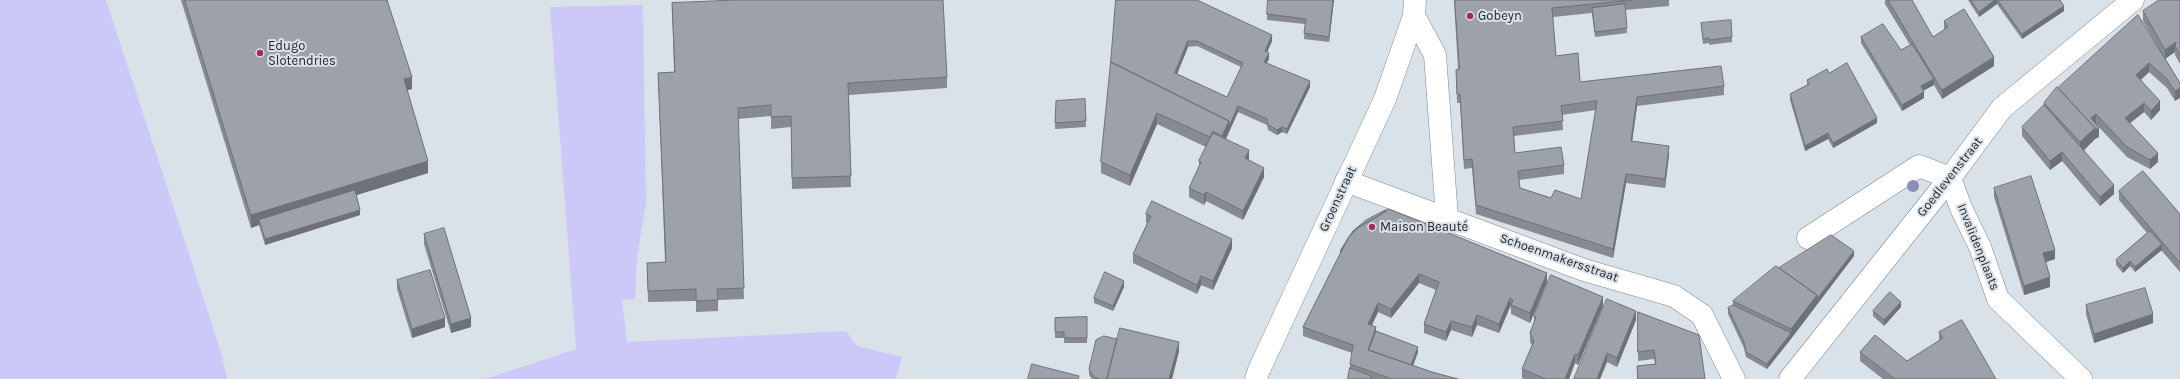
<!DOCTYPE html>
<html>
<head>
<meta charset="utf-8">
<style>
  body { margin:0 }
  canvas { display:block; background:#d9e2e9 }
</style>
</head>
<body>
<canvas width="2180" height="379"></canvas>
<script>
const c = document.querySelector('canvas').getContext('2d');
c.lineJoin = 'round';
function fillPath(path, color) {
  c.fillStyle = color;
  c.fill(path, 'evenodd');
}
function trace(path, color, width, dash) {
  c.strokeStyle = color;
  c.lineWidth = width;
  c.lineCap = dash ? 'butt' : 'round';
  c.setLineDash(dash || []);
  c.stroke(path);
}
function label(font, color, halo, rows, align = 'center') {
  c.font = font + ' Karla,sans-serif';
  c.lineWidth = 4;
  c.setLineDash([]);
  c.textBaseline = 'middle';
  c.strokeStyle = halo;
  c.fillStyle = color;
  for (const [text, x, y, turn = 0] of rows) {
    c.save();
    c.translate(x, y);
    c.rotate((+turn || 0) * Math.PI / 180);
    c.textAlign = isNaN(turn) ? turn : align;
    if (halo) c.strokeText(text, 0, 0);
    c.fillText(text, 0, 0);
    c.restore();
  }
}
fillPath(new Path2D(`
  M0,0H106L221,352L227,379H0Z
  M643,5L646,204L637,258L635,299L622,300L627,342L846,331L857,346L902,357L896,379H485L576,349L550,7Z`), '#ccc9f9');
const minor = new Path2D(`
  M1414,16L1435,55L1447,218
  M1950,178L1961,208L1980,247L1998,299L2081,379
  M1346,181L1584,270L1674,296L1702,315L1734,379
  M1808,238L1919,166L1950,178
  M1790,379L1950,178L2002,108L2133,0`);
const tertiary = new Path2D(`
  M1256,379L1259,370L1385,99L1414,16L1415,0`);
trace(minor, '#80888f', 23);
trace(tertiary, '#80888f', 23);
trace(minor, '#fff', 22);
trace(tertiary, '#fff', 22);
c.fillStyle = '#8e8cb9';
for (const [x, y] of [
  [1913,186]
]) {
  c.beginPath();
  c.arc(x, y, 6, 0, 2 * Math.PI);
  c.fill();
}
fillPath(new Path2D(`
  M181,0H387L412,89L407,90L428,173L356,195L360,215L265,245L259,225L251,228Z
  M1116,0L1272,41L1267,52L1269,59L1266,63L1310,87L1287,134L1282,132L1277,135L1268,130L1267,125L1238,112L1226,139L1249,159L1248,160L1264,177L1243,220L1206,201L1204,205L1189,197V188L1199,167V161L1206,147L1157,124L1130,186L1101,173V162L1111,62ZM1197,46L1241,67L1227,97L1177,74L1188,47Z
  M1334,0L1329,42L1304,39L1305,24L1267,20V14Z
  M1454,0H1669V6L1625,10L1627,33L1595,37L1592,13L1553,17L1556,56L1580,82L1724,86V95L1637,106L1632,141L1669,155L1665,188L1626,183L1613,258L1476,214L1472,168L1464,169L1460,103H1457L1456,70L1458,69ZM1596,110L1581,199L1551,198L1520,188L1519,180L1564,174V165L1515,153L1514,136L1563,130L1562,115Z
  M1885,0H1912L1933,37L1944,30V21L1994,66L1942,99L1934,85L1923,90L1924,98L1902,111L1861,43V37L1901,50L1910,45L1885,4Z
  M1968,0H2060L2064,11L2022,39L1997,4L1979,17Z
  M2180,0V64L2175,55V52L2165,59L2143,21V11Z
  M672,3L947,77V88L849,95L851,187L792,189L791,127L771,129V116L738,119L744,299L718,300V311L696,312V301L648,302L647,263L665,262L658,73L674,72Z
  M2138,15L2180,83L2175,101L2167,88L2149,72L2141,80L2160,110L2151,120L2144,112L2130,123L2158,162L2150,169L2127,157L2095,123L2099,137L2095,139L2084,150L2114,194L2100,206L2062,161L2050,170L2022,136V127L2044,105V103L2058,88Z
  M1701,23L1732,37V42L1709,45V43L1703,44Z
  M1829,73L1877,123L1833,148L1828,139L1805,151L1790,100V94L1807,85V80Z
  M1085,99L1086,127L1055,129L1056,101Z
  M1994,188L2055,259L2046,262L2050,287L2024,295L1994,197Z
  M2119,191L2180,214V272L2161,250L2135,272L2130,266L2123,273L2116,265V260L2147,233L2119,200Z
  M1387,211L1547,282L1530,323L1511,314V308L1510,307L1499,333L1477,325L1472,337L1451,330L1446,341L1424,333V324L1436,290L1419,283L1391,318L1378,312L1372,325L1376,331L1418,352L1413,366L1432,372L1458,379H1348L1352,353L1303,336V327L1340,255V251Z
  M1146,214L1232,248L1213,290L1201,285L1197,294L1133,263V254L1147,223H1146Z
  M424,234L471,327L451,333L424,244Z
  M1854,256L1767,369L1746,357L1744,348L1728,314V308L1733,305V301L1779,268Z
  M397,280L445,327L412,338L397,289Z
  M1124,287L1113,311L1094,303V298Z
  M2086,305L2153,323L2094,343L2086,314Z
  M1603,306L1578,365L1575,363L1569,379H1524L1522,378V369L1532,345L1530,342V333L1534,322V316Z
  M1901,307L1884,326L1873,316V311Z
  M1638,312L1705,379H1637V366L1655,364L1654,359L1638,361Z
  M1087,317V343H1064V338H1055V318Z
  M1636,320L1617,367L1607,362L1600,379H1574Z
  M1939,332L1996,379H1883L1860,361V352L1907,361L1939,341Z
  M1117,339L1179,351L1172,379H1092L1089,375V369Z`), '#878a92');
fillPath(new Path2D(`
  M1333,0H1334L1329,42V37Z
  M1995,0H1997V4L1979,17V12Z
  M2064,6V11L2022,39V34Z
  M1272,35V41L1265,57V51Z
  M1188,41V47L1175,79V73Z
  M2176,42L2175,46V52L2165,59V50Z
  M1269,53V59L1264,68V62Z
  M1994,57V66L1942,99V90Z
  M2149,63V72L2136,84V75Z
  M412,77V89L404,91V79Z
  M1934,79V85L1921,92V86Z
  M1310,81V87L1287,134V129Z
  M2180,88V98L2175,101V91Z
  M1924,92V98L1902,111V105Z
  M1637,97V106L1631,150V141Z
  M2160,101V110L2151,120V111Z
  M2144,103V112L2125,127V118Z
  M1238,106V112L1222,147V136L1229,121Z
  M1157,113V124L1130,186V175Z
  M2096,114V123L2092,126L2091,118Z
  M1877,118V123L1833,148V143Z
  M1282,127V132L1277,135V130Z
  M2095,128V139L2080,154V142Z
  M2099,128V137L2095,139V130Z
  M1828,133V139L1805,151V146Z
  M1669,146V155L1665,188V179Z
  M1249,150V159L1245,167V158Z
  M2062,152V161L2050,170V161Z
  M2158,153V162L2150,169V160Z
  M428,161V173L260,225L259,220V225L251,228V215Z
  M1264,168V177L1243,220V211Z
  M1626,174V183L1613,258V249Z
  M2114,185V194L2100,206V197Z
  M1206,192V201L1204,205V195Z
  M360,210V215L265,245V239Z
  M1232,239V248L1213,290V281Z
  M2162,244V250L2135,272V267Z
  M2055,250V259L2043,263V253Z
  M1854,251V256L1791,339V329L1817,295Z
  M2130,261V266L2123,273V268Z
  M1547,273V282L1530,323V313Z
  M1419,274V283L1391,318V309Z
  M1201,276V285L1197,294V285Z
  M2050,277V287L2024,295V286Z
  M1124,281V287L1113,311V306Z
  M1603,297V306L1578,365V355Z
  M1510,298V307L1499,333V324Z
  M1901,302V307L1884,326V320Z
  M1378,303V312L1368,333V324Z
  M1636,311V320L1617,367V358Z
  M2153,314V323L2094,343V334Z
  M1477,315V325L1472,337V327Z
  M445,318V327L412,338V329Z
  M471,318V327L451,333V324Z
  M1451,321V330L1446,341V332Z
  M1376,327V336L1370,354L1368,350Z
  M1791,333V339L1767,369V364Z
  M1179,342V351L1172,379H1169Z
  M1418,347V352L1410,374V368Z
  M1607,353V362L1600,379H1597Z
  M1575,354V363L1569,379H1565Z`), '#6e7177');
const building = new Path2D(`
  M185,0H387L412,77L404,79L428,161L251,215Z
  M737,0H943L947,77L848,83L851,176L792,178L791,116L771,117V105L738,108L744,288L717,289L718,300L696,301V289L648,291L647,263L666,262L658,73L675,72L672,3Z
  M1116,0H1197L1272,35L1265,51L1269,53L1264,62L1310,81L1287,129L1282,127L1277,130L1268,125L1267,119L1238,106L1229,127V121L1111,62ZM1188,41H1197L1243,63L1227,97L1175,73Z
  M1268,0H1333L1329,37L1304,33L1306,19L1267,14Z
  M1455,0H1633L1552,8L1556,56L1578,53L1580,82L1721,66L1724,86L1637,97L1631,141L1669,146L1665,179L1626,174L1613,249L1476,205L1472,159L1464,160L1460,94H1457L1456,70L1459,69ZM1597,101L1581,199L1555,190L1551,198L1520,188L1518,171L1564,165L1561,147L1515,153L1513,127L1563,121L1561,106Z
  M1888,0H1912L1933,37L1948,27L1944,21L1964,9L1994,57L1942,90Z
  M1971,0H1995L1979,12Z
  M1998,0H2060L2064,6L2022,34Z
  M2159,0H2180V55L2175,46L2176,42L2165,50L2143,11Z
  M1625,4L1627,28L1595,32L1592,8Z
  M2138,15L2180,83V88L2175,91L2167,79L2149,63L2136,75L2160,101L2151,111L2144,103L2125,118L2158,153L2150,160L2127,147L2096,114L2091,118L2099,128L2095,130V128L2058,88Z
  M1731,20L1732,37L1709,40V38L1703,39L1701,23Z
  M1883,24L1901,50L1912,44L1934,79L1921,86L1924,92L1902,105L1861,37Z
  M1111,62L1229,121L1222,136L1213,131L1210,137L1157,113L1130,175L1101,162Z
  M1847,63L1877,118L1833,143L1828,133L1805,146L1790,94L1809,84L1807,80L1827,69L1829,73Z
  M2057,87L2095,128L2080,142L2044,103Z
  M1085,99L1086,121L1055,123L1056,101Z
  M2044,105L2114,185L2100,197L2062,152L2050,161L2022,127Z
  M1213,133L1249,150L1245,158L1264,168L1243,211L1206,192L1204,195L1189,188L1201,162L1199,161Z
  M2143,171L2180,214V263L2119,191Z
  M2031,176L2055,250L2043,253L2050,277L2024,286L1994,188Z
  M355,190L360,210L265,239L259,220Z
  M1152,201L1232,239L1213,281L1201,276L1197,285L1133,254L1151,216L1146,214Z
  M1389,209L1547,273L1530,313L1511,305L1513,300L1510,298L1499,324L1477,315L1472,327L1451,321L1446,332L1424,324L1439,282L1419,274L1391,309L1378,303L1368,324L1376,327L1368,350L1432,372L1458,379H1392L1350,364L1353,345L1303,327L1348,238L1356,229Z
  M1386,210L1387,211L1356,229L1348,238L1341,252L1340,251L1353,231L1366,220Z
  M444,228L471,318L451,324L424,234Z
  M2150,231L2162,244L2135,267L2130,261L2123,268L2116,260Z
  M1831,235L1854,251L1817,299V295L1779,268Z
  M1776,266L1817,295L1791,329L1733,301Z
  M430,270L445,318L412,329L397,280Z
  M1105,272L1124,281L1113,306L1094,298Z
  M1551,275L1603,297L1578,355L1575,354L1565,379H1546L1522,369L1534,341L1530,333L1536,317L1534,316Z
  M2145,288L2153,314L2094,334L2086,305Z
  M1890,292L1901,302L1884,320L1873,311Z
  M1607,299L1636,311L1617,358L1607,353L1597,379H1574Z
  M1733,305L1791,333L1767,364L1746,352L1744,342L1728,308Z
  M1638,312L1699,335L1705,379H1638L1637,366L1656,364L1654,350L1638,352Z
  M1087,317V338H1064V332H1055V318Z
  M1962,320L1996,379H1895L1860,352L1875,335L1907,361L1943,338L1939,332Z
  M1120,328L1179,342L1169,379H1107Z
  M1376,331L1418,347L1411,365L1369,350Z
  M1104,336L1117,339L1107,379H1101L1094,377L1089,369L1096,340Z
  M1032,364L1079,376L1078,379H1028Z
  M1350,368L1371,376L1370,379H1348Z`);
fillPath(building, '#9da1aa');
trace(building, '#6e7177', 1);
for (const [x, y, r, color] of [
  [1470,16,4,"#ab256d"],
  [260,53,4,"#ab256d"],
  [1372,227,4,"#ab256d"]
]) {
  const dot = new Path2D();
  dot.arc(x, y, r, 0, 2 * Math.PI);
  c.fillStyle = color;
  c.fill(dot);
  trace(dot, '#d9e2e9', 1.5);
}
label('13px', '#232629', '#d9e2e9', [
  ["Gobeyn",1478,16],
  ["Edugo",268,46],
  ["Slotendries",268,61],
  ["Maison Beauté",1380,227]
], 'left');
label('13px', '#232629', '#d9e2e9', [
  ["Goedlevenstraat",1950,177,-52],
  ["Groenstraat",1338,199,-65],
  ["Invalidenplaats",1978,247,68],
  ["Schoenmakersstraat",1559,258,19]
]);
</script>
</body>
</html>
